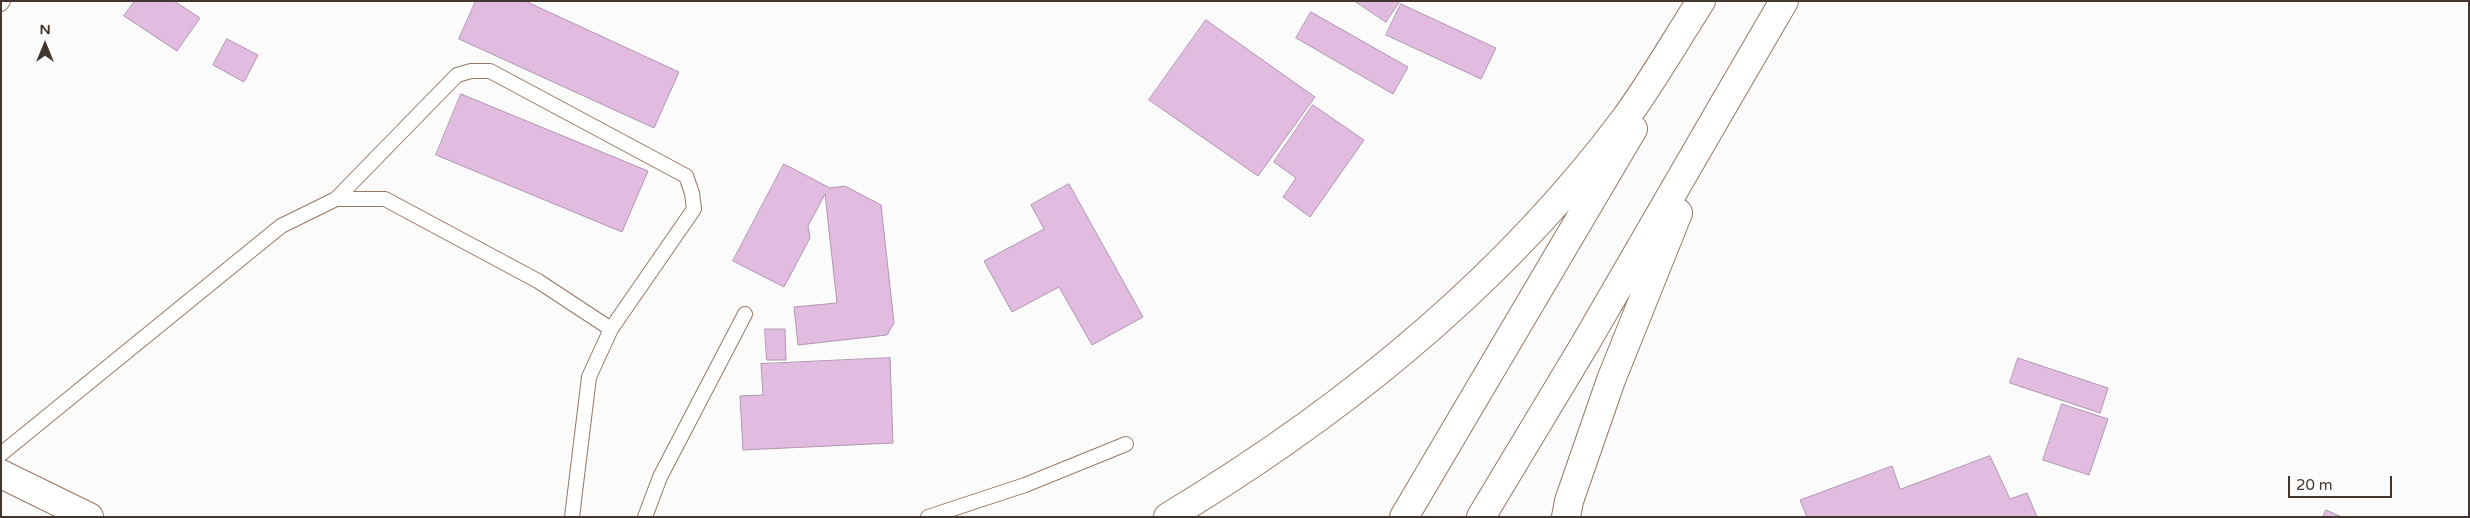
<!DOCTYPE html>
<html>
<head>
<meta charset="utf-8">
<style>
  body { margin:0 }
  #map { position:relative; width:2470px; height:518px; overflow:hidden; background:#fbfbfb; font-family:"Varela Round",sans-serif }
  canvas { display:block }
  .frame { position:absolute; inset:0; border:2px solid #43362e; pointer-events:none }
  .north { position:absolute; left:20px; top:20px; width:50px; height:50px; -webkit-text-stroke:4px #fbfbfb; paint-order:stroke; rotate:0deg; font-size:14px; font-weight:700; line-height:20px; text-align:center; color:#43362e }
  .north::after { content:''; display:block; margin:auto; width:18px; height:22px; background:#43362e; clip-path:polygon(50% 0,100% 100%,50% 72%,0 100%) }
  .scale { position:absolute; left:2288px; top:476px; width:104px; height:22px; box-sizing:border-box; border:2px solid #43362e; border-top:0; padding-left:6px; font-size:15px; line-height:18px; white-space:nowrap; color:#43362e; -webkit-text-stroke:4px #fbfbfb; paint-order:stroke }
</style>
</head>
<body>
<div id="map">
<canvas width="2470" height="518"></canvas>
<div class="frame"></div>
<div class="north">N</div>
<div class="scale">20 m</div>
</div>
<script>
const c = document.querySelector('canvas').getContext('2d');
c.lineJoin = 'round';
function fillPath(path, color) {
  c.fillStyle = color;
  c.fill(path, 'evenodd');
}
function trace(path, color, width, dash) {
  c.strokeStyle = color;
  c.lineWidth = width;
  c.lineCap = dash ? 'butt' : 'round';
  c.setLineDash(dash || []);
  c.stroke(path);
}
const building = new Path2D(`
  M135,1H174L200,18L177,51L124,16Z
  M476,1H525L679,72L654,128L459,39Z
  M1355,1H1400L1386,22Z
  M1401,4L1496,48L1481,79L1386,35Z
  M1311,12L1408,67L1393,94L1296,38Z
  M1206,20L1315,97L1258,176L1149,100Z
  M227,39L258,55L244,82L213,65Z
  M461,94L648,171L622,232L436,155Z
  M1313,105L1364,140L1310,217L1283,197L1296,178L1274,162Z
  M784,164L830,188L845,186L881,205L894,323L887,335L798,345L794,307L837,303L825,194L808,226L810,238L784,287L733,261Z
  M1069,184L1143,317L1092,345L1059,287L1012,312L984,261L1044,229L1031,205Z
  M765,329H785L786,360H767Z
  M890,358L893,443L743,450L740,396L763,395L761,364Z
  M2018,358L2108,388L2100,413L2010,383Z
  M2062,404L2108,419L2089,475L2043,460Z
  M1990,456L2010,499L2027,493L2037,517H1807L1800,500L1892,466L1900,489Z
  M2326,510L2342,517H2323Z`);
fillPath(building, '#e1bbe0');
trace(building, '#b097b0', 1);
const service = new Path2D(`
  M1,4L3,1
  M336,199L457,75L471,71H490L686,176L692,193L694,209L611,329
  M1,454L281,226L336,199H385L538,281L611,329L589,377L572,517
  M645,517L660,477L745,314
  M928,517L1025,485L1126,444`);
const primary = new Path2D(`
  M1724,104L1784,1`);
const trunk = new Path2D(`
  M1,474L89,517
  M1168,517C1341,413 1503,282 1625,119C1652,82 1676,40 1701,1
  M1404,517L1633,129
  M1481,517L1585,344L1724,104
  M1566,517L1569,501L1611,380L1678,213`);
trace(service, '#967867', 16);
trace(primary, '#967867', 30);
trace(trunk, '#967867', 30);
trace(service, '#fff', 14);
trace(primary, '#fff', 28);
trace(trunk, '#fff', 28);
</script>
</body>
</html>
